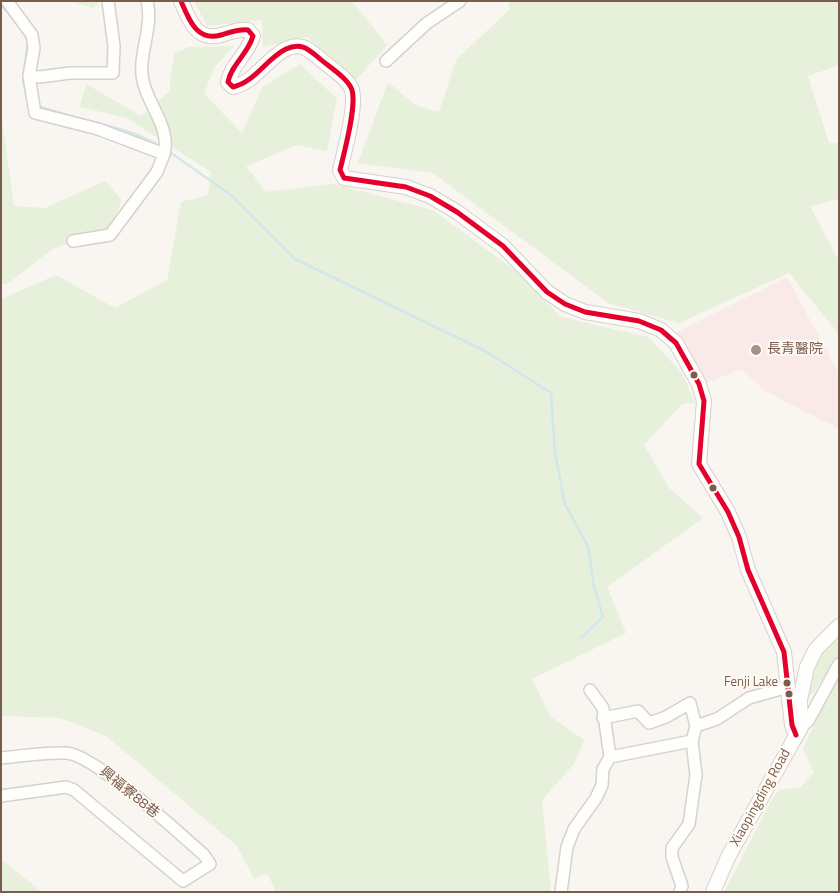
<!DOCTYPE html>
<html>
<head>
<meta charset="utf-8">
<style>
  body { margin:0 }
  #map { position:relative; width:840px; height:893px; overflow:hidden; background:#f9f5f0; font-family:"Titillium Web",sans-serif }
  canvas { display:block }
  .frame { position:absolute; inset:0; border:2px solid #7a5c4d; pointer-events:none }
</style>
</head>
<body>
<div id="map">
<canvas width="840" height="893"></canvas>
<div class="frame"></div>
</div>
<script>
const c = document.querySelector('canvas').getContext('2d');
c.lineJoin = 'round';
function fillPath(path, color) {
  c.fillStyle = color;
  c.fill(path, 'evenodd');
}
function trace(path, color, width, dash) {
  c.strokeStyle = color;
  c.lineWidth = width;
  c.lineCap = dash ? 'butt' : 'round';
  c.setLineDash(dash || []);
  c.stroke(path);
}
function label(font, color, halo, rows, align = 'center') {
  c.font = font + ' "Titillium Web","Noto Sans TC",sans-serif';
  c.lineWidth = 4;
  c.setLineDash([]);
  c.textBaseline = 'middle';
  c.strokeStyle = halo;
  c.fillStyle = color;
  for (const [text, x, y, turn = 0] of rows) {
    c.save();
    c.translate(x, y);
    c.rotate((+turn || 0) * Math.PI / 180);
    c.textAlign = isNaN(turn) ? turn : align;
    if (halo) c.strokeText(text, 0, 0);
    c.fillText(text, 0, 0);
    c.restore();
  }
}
fillPath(new Path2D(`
  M787,277L839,374V429L765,391L741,369L707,383L677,332Z`), '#fae9e9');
fillPath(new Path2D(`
  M69,1H98V4L93,8Z
  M194,1H352L387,45L355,81L307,37L263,47L262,20L207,26Z
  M509,1H839V65L808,76L829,143H839V199L810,206L839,261V334L789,273L679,323L608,303L433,173L358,163L388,82L415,105L439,112L456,60L509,10Z
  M234,46L214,68L204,94L242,133L262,87L300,64L337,99L327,151L297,145L246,166L266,192L333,184L433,210L517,272L561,317L648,337L682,373L695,403L682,404L644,445L669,488L703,518L607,587L626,633L532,679L550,716L584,740L574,764L542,800L551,892H276L267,873L254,879L237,846L106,736L60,718L1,716V299L56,275L115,308L167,280L181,202L208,195L211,172L127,118L80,107L86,84L141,116L169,92L174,54L189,47Z
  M1,113L14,206L45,208L105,181L122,200L110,230L54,248L7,284H1Z
  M839,633V658C827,667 822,684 811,695L807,694C809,668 820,651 839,633Z
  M839,673V892H724L772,799L779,790L801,787L814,772L803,749Z
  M1,859L42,892H1Z`), '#e7f0db');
trace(new Path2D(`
  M1,5L10,15
  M25,35L28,41L23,80L26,95
  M38,106C78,121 122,124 160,146
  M171,153L231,195L295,259L485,351L551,393L555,453L565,504L588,546L594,586L603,617L581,638`), '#d0e8ea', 2.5);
const minor = new Path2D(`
  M7,1L32,35L34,48L29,76L35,113L98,129L164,154L157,172L110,235L73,241
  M147,1C154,27 137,56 143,81C148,105 171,128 164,154
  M386,61L427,23L460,1
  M29,76L40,77L70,73H113L114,46L108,1
  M603,718L638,711L649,723L666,717L690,703L696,726L692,741L696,775L689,824L672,848V857L682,886L680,892
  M696,726L717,719L749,698L788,687
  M801,727L808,721L839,664
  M610,757L692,741
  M1,758C22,756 45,752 66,753C94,754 180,834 204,855L210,864L183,881L74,790L66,787L1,796
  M561,892L567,847L574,829L596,798L602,785L603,769L610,757L603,708L590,690`);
const tertiary = new Path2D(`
  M181,1C189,20 197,42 221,35C231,32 239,29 248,30L253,36C248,54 231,65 228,82L233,87C255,82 266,59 286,49C301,42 308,49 319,58C329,67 348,78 352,90C357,106 344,153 340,170L344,178L406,187L430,196L457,212L503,246L547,292L565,304L585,312L639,321L661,330L676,343L699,384L704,401L699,464L728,512L739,537L748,570L784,652L792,725L796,735
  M713,892L728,857L801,727L800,700L807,667L816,649L839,626`);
trace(minor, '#d7d1cb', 14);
trace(tertiary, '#d7d1cb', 16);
trace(minor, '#fefefd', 11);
trace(tertiary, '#fefefd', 14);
trace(new Path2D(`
  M181,1C189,20 197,42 221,35C231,32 239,29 248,30L253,36C248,54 231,65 228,82L233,87C255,82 266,59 286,49C301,42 308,49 319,58C329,67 348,78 352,90C357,106 344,153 340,170L344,178L406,187L430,196L457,212L503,246L547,292L565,304L585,312L639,321L661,330L676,343L699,384L704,401L699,464L728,512L739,537L748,570L784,652L792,725L796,735`), '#e4002b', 5);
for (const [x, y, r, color] of [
  [756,350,6,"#a69286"],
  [694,375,4.5,"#7a5c4d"],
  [713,488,4.5,"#7a5c4d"],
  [787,683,4.5,"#7a5c4d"],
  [789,694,4.5,"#7a5c4d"]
]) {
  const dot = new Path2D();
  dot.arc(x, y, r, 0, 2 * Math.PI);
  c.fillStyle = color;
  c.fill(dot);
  trace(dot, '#fffaf3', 2);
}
label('13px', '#7a5c4d', '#fffaf3', [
  ["Fenji Lake",778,683]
], 'right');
label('14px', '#7a5c4d', '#fffaf3', [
  ["長青醫院",767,350]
], 'left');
label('14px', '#7a5c4d', '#fffaf3', [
  ["興福寮88巷",129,793,39],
  ["Xiaopingding Road",761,798,-61]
]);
</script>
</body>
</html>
